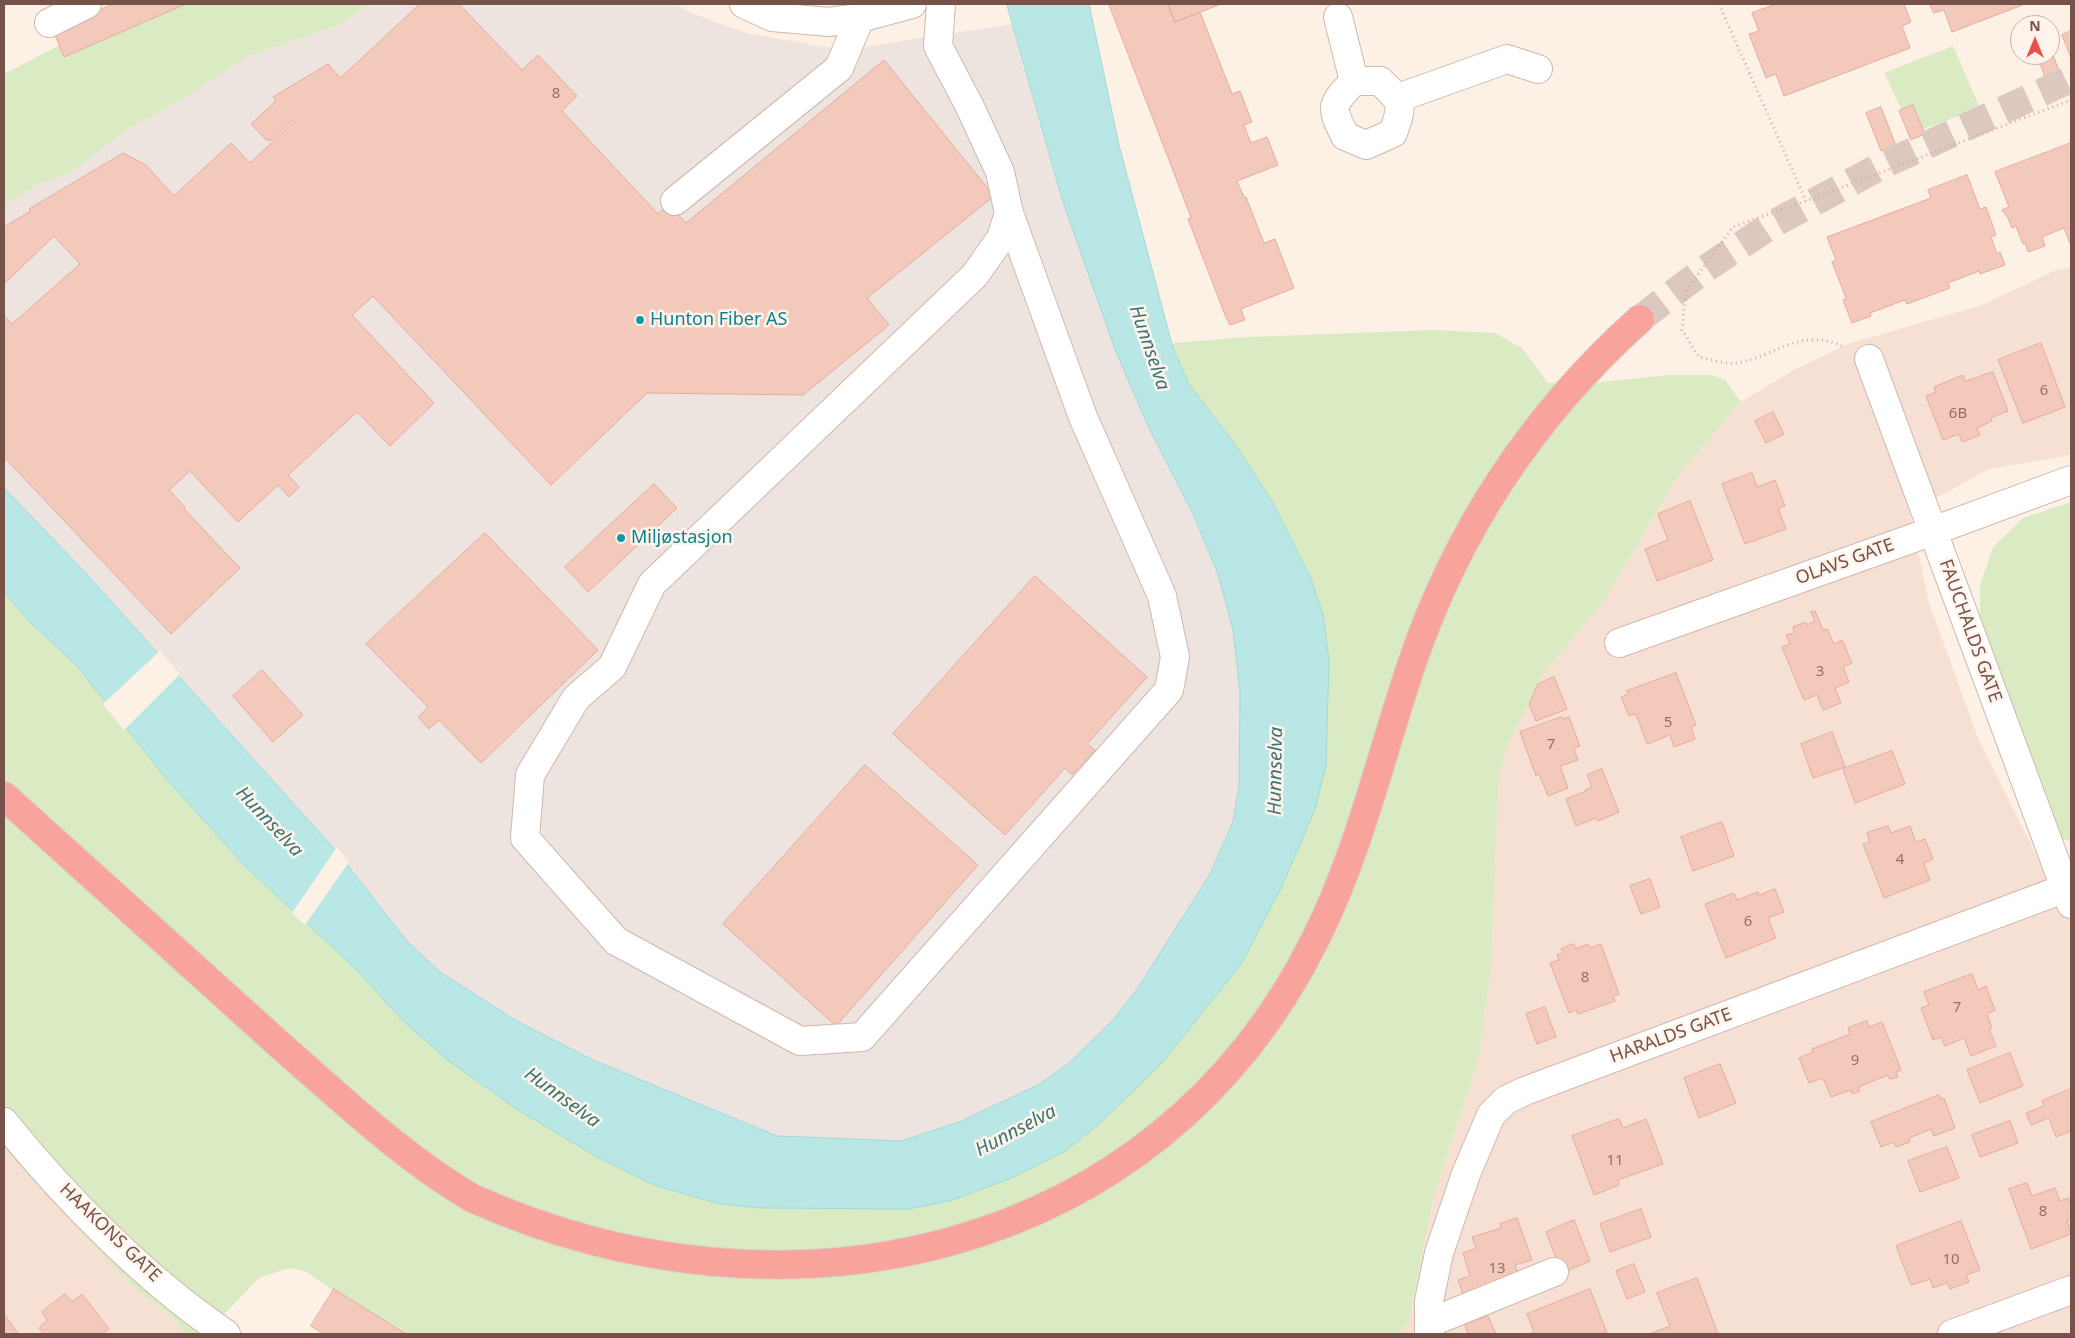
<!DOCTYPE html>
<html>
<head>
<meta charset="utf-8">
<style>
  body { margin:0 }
  #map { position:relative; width:2075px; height:1338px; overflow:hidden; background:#fdf0e5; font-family:"Noto Sans",sans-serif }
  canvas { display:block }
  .frame { position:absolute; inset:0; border:5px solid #775249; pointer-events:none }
  .north { position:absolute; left:2010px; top:15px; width:50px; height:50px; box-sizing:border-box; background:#fff4ec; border:1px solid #c9b3ab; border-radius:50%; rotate:0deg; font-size:14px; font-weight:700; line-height:20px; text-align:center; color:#775249 }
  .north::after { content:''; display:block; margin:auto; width:18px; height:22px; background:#ea5047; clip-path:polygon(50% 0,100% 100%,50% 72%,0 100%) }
</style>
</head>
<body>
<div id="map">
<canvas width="2075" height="1338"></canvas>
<div class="frame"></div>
<div class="north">N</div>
</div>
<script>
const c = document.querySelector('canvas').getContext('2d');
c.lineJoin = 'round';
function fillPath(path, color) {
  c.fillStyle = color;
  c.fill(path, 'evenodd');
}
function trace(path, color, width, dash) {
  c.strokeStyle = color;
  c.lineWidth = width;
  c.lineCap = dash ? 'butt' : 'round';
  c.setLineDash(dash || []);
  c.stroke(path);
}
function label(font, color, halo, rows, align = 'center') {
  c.font = font + ' "Noto Sans",sans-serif';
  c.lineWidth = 5;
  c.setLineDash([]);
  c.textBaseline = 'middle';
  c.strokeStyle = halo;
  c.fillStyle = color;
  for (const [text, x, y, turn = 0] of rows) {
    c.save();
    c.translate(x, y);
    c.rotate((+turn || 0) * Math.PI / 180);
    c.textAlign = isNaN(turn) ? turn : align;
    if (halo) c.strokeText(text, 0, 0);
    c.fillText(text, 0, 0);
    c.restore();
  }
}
fillPath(new Path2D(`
  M2071,268V455L1989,469L1934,499L1919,502L1910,513L1929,603L1978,738L2049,881L2058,912L2071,908V1334H1401L1409,1320L1434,1196L1478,1061L1491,969L1499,775L1508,745L1543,674L1605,600L1677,477L1741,402L1792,371L1848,344L1982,305L2054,271Z
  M4,1145L15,1161L135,1289L172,1316L185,1334H4Z`), '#f5e0d3');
fillPath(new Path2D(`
  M371,4H676L691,13L749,34L843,50L1012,24L1063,202L1150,430L1194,516L1218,574L1233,630L1240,691L1239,786L1233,822L1210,874L1138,988L1114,1019L1068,1064L1038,1085L959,1122L901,1141L777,1136L593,1060L515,1020L440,972L407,941L338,853L82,569L4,488V204L39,184L68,174L130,128L184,99L249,56L337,26Z`), '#ede3df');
fillPath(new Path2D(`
  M137,4H371L337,26L249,56L184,99L130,128L68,174L39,184L4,204V74L122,13Z
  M1953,46L1980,108L1913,133L1884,73Z
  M1434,330L1495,333L1522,348L1548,383H1594L1667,375H1712L1725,380L1741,402L1677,477L1605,600L1543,674L1508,745L1499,775L1491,969L1478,1061L1434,1196L1409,1320L1401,1334H396L305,1271L290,1268L260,1277L217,1322L198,1334H185L172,1316L135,1289L15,1161L4,1145V592L30,622L77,666L164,776L245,866L358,971L402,1020L654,1185L716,1203L759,1208L909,1209L953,1200L1009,1179L1065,1151L1326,765L1329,660L1323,615L1311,579L1274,505L1237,447L1188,383L1173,348V343L1247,337Z
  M2071,502V841L2062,839L1980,621V585L1993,547L2023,518Z`), '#daebc3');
const water = new Path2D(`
  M1007,4H1089L1119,145L1173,348L1188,383L1237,447L1274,505L1311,579L1323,615L1329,660L1326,765L1315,809L1281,888L1241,964L1161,1064L1098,1125L1065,1151L1009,1179L953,1200L909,1209L759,1208L716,1203L654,1185L597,1157L518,1110L449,1061L402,1020L358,971L245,866L164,776L77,666L30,622L4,592V488L82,569L338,853L407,941L440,972L515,1020L593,1060L777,1136L901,1141L959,1122L1038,1085L1068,1064L1114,1019L1138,988L1210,874L1233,822L1239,786L1240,691L1233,630L1218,574L1194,516L1150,430L1116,352L1063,202Z`);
fillPath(water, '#b9e7e6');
trace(water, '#9fd9d8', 1);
fillPath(new Path2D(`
  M160,651L180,674L124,730L103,704Z
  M337,847L349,862L305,925L292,913Z`), '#fdf0e5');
const building = new Path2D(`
  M113,4H186L64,57L53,30Z
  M420,4H459L522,70L538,55L577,96L562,111L658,214L668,204L686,223L884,60L994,196L867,298L889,325L803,395L647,393L551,485L373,296L352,315L434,403L390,446L357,412L288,475L299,487L289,497L278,485L238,522L190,471L169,490L185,507L184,509L240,568L171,634L4,457V315L12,324L80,264L54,236L4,284V227L31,211L29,209L123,153L146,165L174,196L231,143L250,163L294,122L293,120L272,140H266L251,124L276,101L273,97L328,64L340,78Z
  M1109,4H1168L1175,22L1200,12L1232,94L1240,91L1252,122L1244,125L1251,143L1267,137L1278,165L1237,181L1244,197H1246L1264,243L1275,239L1294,288L1241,309L1245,320L1230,325L1225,315L1188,219L1191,218Z
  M1168,4H1221L1175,22Z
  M1777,4H1904L1911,22L1902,26L1910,48L1784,96L1776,74L1766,78L1749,34L1759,31L1752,13Z
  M1930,4H2025L1952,32L1944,10L1934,13Z
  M2071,31V58L2062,35Z
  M2050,47L2062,79L2048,85L2037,55H2050Z
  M1913,105L1925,134L1911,140L1899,111Z
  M1881,107L1896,146L1881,151L1866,113Z
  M2071,143V246L2064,228L2042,237L2045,246L2028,252L2025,243L2023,244L2016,226L2012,228L2008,218L2002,210L2009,207L1995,172Z
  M1967,175L1980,209L1986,207L1996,235L1991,237L1997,254L2000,252L2005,265L1980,274L1979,271L1948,283L1950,288L1907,304L1905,300L1870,313L1871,316L1852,323L1843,300L1846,298L1832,262L1836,260L1827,237L1931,198L1928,190Z
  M2041,343L2065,407L2023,423L1998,360Z
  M1993,372L2008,411L1991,418L1992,421L1977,428L1980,435L1962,442L1959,434L1943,440L1926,396L1936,392L1934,387L1963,375L1965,381Z
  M1773,412L1784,434L1766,443L1755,421Z
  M1752,473L1757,487L1775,480L1785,506L1778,508L1786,529L1745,544L1722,484Z
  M654,484L677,508L588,592L565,567Z
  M1690,501L1713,560L1657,581L1645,549L1668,540L1658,514Z
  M485,533L598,650L481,763L439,720L429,729L418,717L428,707L366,644Z
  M1035,576L1147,677L1087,744L1095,750L1072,775L1065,768L1005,835L893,734Z
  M1815,611L1823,630L1827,629L1834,644L1842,640L1852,663L1843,667L1849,682L1835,688L1841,703L1823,710L1817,695L1804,700L1782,647L1790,644L1786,635L1794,633L1793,627L1806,622L1807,625L1815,621L1811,612Z
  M262,670L303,715L273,742L233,696Z
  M1676,673L1696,725L1691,727L1695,739L1674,747L1670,735L1647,744L1636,714L1629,716L1621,697L1628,694L1627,691Z
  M1554,677L1567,709L1536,721L1529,704L1538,684Z
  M1562,717L1563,719L1569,717L1580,746L1574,748L1578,760L1560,766L1568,788L1548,796L1539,774L1536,776L1520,732Z
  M1832,732L1845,767L1813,778L1801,744Z
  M1892,751L1905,784L1855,803L1843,769Z
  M865,765L978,865L836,1026L723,924Z
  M1602,769L1619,812L1598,821L1596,818L1576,826L1566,799L1586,791L1585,790L1592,787L1587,775Z
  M1722,822L1734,856L1693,871L1681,837Z
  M1888,826L1891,833L1910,826L1916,842L1925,839L1933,859L1924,863L1930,880L1884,898L1863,844L1870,842L1867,833Z
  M1650,879L1660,907L1641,914L1630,886Z
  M1775,889L1784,912L1768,918L1776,938L1726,958L1705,904L1734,893L1737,900L1758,892L1759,895Z
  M1574,944L1575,949L1588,944L1590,948L1601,944L1619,994L1613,996L1615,1001L1578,1014L1576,1010L1569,1013L1550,963L1559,960L1557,955L1563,953L1561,949Z
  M1972,974L1978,990L1986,986L1995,1010L1987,1014L1992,1028L1989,1029L1996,1046L1971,1056L1964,1038L1945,1046L1941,1037L1933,1040L1921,1008L1929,1005L1924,992Z
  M1545,1007L1556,1037L1537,1044L1526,1014Z
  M1867,1021L1869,1027L1882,1022L1901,1070L1896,1072L1898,1077L1890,1079L1888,1075L1858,1087L1860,1091L1852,1094L1851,1090L1831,1097L1823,1078L1809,1083L1799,1058L1813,1052L1812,1049L1850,1034L1848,1028Z
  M2010,1053L2023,1086L1980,1103L1967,1070Z
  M1720,1064L1736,1103L1699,1118L1684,1078Z
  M2071,1089V1131L2056,1137L2049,1118L2031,1125L2026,1113L2044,1106L2042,1101Z
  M1939,1095L1941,1099L1944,1098L1955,1128L1934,1136L1931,1129L1909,1138L1910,1142L1896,1147L1894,1142L1881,1147L1871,1122Z
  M1619,1119L1623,1128L1646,1119L1663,1164L1618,1180L1619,1185L1594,1195L1572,1136Z
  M2010,1121L2018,1143L1980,1157L1972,1135Z
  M1947,1147L1959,1178L1920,1192L1908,1161Z
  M2027,1183L2032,1196L2055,1188L2060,1201L2068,1198L2071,1207V1218L2067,1220L2071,1234L2031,1249L2009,1189Z
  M1641,1209L1651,1237L1610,1252L1600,1224Z
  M1517,1218L1532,1260L1515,1265L1520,1280L1465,1299L1458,1280L1470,1276L1463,1253L1476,1248L1472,1237L1501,1228L1500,1224Z
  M1574,1220L1590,1261L1562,1273L1546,1232Z
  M1961,1221L1980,1270L1966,1275L1969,1282L1950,1289L1947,1283L1933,1288L1930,1279L1911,1285L1896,1246Z
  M1634,1264L1645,1292L1627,1299L1616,1271Z
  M1697,1278L1718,1334H1650L1670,1326L1657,1293Z
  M334,1289L406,1334H323L311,1326Z
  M1590,1289L1607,1333L1529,1334L1534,1332L1527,1314Z
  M65,1294L72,1302L82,1294L109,1329L102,1334H44L39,1328L47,1320L42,1312Z
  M4,1314L15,1329L18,1334H4Z
  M1488,1316L1496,1334H1468L1465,1325Z`);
fillPath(building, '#f3c9bc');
trace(building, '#e6ac9c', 1);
trace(new Path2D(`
  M1640,319L1705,269L1773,224L1883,165L2071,79`), '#dcc8be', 28, [28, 14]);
const minor = new Path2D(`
  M744,4L772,17L829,22L860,18L912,4
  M941,4L938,46L970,107L1000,172L1009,213L1083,417L1162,596L1175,657L1169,690L862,1037L800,1041L616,941L525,838L530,775L576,698L612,667L652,584L975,275L1001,238L1009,213
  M1338,17L1354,81
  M49,23L87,4
  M1354,81H1380C1402,102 1404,103 1393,133L1366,145L1345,136C1330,106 1331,105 1354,81Z
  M1398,98L1507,59L1538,69
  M675,201L839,68L860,18
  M1869,359L2071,904
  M1619,643L1933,531L2071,480
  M4,1122C64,1197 146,1280 226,1334
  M1429,1323L1554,1272
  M1429,1334V1301L1439,1253L1466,1174L1491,1115L1506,1100L1525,1091L2071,886
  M1952,1334L2071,1290`);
const highway = new Path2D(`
  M4,796C96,879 188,963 281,1046C342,1099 402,1157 472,1198C783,1338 1156,1260 1315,940C1359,853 1380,758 1411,666C1457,529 1533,415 1640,319`);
trace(minor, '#d1b8ad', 30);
trace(highway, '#d9cfcc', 30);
trace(new Path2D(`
  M1719,4L1806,201
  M1842,346C1800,327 1776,356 1737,363C1727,365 1710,359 1699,357L1682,330L1686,291L1733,227L1806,201L2071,100`), '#d8ab9f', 3, [1, 4]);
trace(minor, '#fff', 28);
trace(highway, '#f8a39b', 28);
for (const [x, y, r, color] of [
  [640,320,5,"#0f9aa8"],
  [621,538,5,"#0f9aa8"]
]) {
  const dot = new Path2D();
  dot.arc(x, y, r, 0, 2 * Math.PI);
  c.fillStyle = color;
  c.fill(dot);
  trace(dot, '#fff4ec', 2);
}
label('15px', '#967066', null, [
  ["8",556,94],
  ["6",2044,391],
  ["6B",1958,414],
  ["3",1820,672],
  ["5",1668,723],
  ["7",1551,745],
  ["4",1900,860],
  ["6",1748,922],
  ["8",1585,978],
  ["7",1957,1008],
  ["9",1855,1061],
  ["11",1615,1161],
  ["8",2043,1212],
  ["10",1951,1260],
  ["13",1497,1269]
]);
label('18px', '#0d838f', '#fff4ec', [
  ["Hunton Fiber AS",650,320],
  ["Miljøstasjon",631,538]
], 'left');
label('18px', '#775249', '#fff4ec', [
  ["OLAVS GATE",1845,562,-20],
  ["FAUCHALDS GATE",1970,631,70],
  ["HARALDS GATE",1671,1036,-20],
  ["HAAKONS GATE",110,1233,44]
]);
label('italic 19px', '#3a7575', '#fff4ec', [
  ["Hunnselva",1149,348,71],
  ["Hunnselva",1276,771,-89],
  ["Hunnselva",269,822,47],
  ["Hunnselva",562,1098,36],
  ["Hunnselva",1016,1131,-28]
]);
</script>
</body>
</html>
